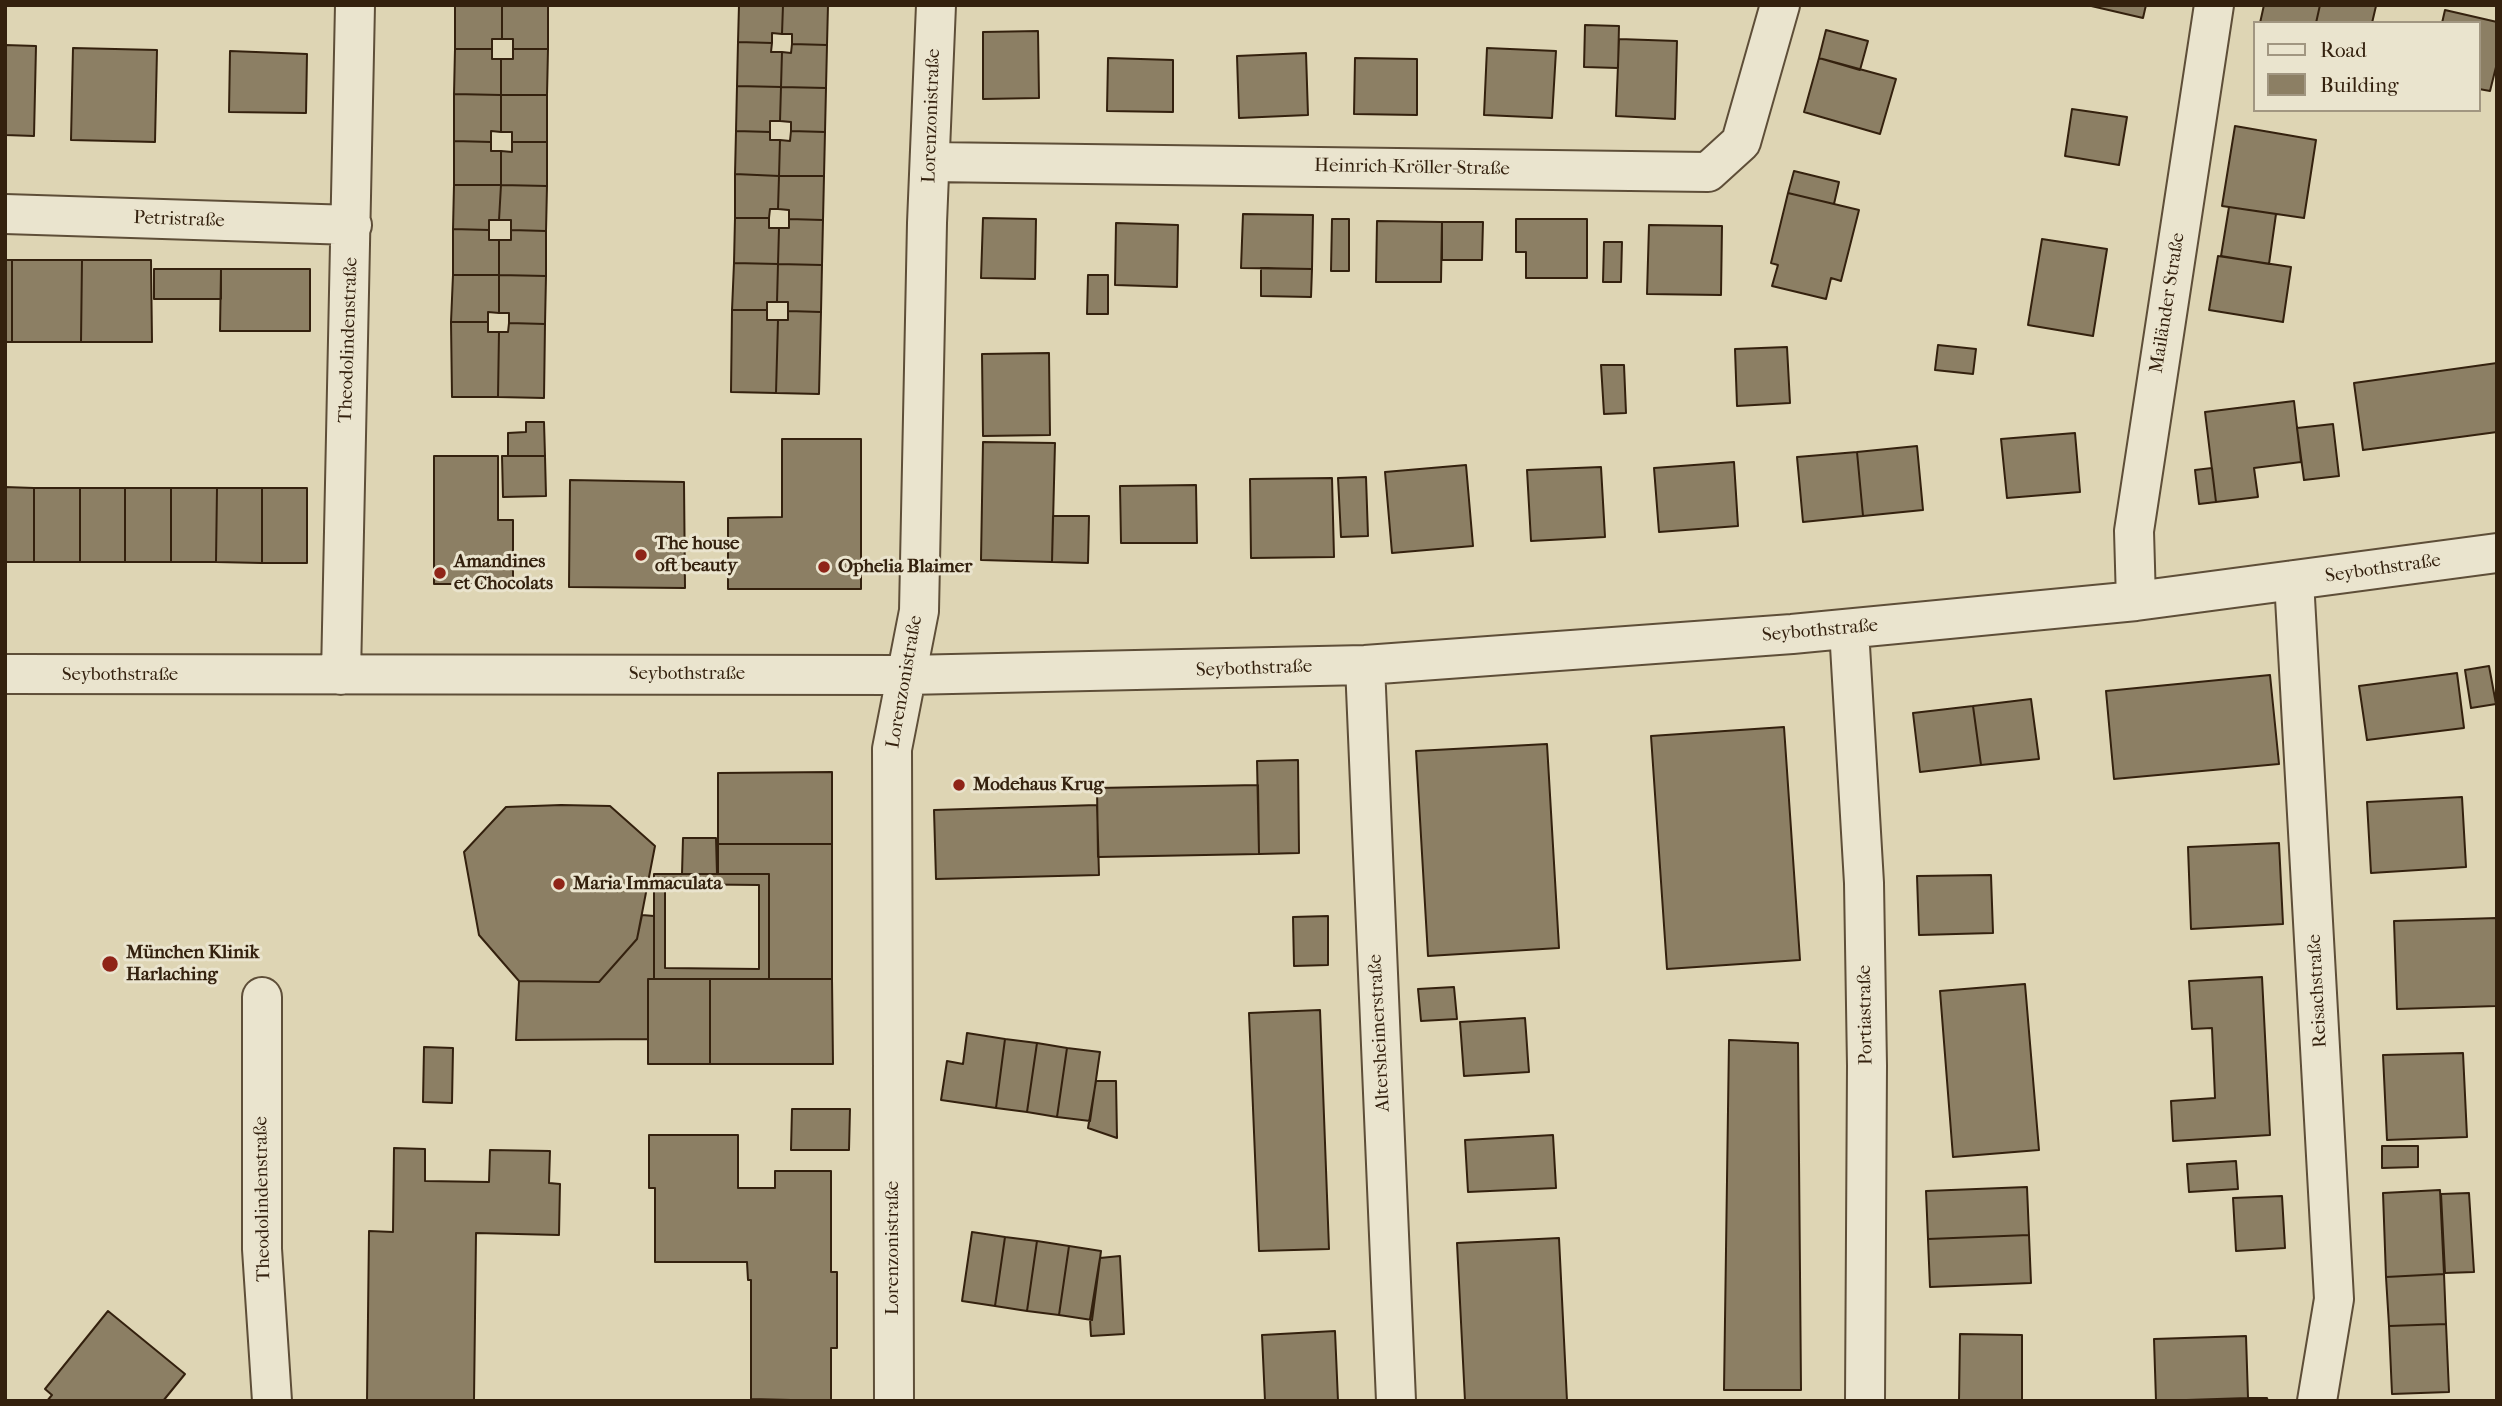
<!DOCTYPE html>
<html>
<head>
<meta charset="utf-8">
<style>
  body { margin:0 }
  #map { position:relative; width:2502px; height:1406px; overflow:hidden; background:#ded5b4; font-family:"IM FELL French Canon",serif }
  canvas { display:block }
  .frame { position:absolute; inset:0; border:7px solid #34210e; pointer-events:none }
  .legend { position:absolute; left:2253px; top:21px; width:228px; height:91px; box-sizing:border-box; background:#eae4ce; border:2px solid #a19681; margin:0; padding:9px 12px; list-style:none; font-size:21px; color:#34210e }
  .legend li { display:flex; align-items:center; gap:14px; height:35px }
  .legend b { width:35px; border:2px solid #a19681 }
</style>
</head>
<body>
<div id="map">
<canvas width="2502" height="1406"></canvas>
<div class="frame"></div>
<ul class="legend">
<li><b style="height:9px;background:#eae4ce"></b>Road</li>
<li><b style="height:19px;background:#8c7f64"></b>Building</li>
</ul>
</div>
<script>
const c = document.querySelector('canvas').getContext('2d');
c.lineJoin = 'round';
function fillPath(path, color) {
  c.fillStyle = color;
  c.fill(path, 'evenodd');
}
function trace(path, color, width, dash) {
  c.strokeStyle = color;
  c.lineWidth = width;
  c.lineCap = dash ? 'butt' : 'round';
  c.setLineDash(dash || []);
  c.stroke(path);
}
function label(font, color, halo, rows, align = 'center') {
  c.font = font + ' "IM FELL French Canon",serif';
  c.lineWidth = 6;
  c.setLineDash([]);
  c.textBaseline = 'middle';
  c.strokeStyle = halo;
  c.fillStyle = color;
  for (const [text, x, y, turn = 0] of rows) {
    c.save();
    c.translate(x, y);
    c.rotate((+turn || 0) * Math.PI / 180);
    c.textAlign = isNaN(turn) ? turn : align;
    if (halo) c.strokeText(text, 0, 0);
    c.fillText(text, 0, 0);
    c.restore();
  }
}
const building = new Path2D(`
  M455,5H502V39H492V49H455Z
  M502,5H548V49H513V39H502Z
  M739,5H783L782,34L772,33V43L738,42Z
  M783,5H828L827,45L792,44V34H782Z
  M2087,5H2146L2143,18Z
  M2264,5H2320L2316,23H2260Z
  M2320,5H2374L2376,6L2372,23H2316Z
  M2445,10L2497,22V63L2490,91L2479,89V23H2442Z
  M1585,25L1619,26L1618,68L1584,67Z
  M1826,30L1868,41L1860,70L1819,58Z
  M1038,31L1039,98L983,99V32Z
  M1619,39L1677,41L1675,119L1616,116Z
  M738,42L772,43L771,52H782L781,87L737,86Z
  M792,44L827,45L826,88L781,87L782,52L791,53Z
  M5,45L36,46L34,136L5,135Z
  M73,48L157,50L155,142L71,140Z
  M1487,48L1556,51L1552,118L1484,115Z
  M455,49H492V59H501V95L454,94Z
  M513,49H548L547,95H501V59H513Z
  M230,51L307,54L306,113L229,112Z
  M1306,53L1308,115L1239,118L1237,56Z
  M1108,58L1173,60V112L1107,111Z
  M1355,58L1417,59V115L1354,114Z
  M1819,58L1896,79L1880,134L1804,112Z
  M737,86L781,87L780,121H770V132L736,131Z
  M781,87L826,88L825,132L791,131V122L780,121Z
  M454,94L501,95V132L491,131V142L454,141Z
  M501,95H547V142H512V132H501Z
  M2072,109L2127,117L2119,165L2065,156Z
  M2235,126L2316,140L2304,218L2222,206Z
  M736,131L770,132V140H780L779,176L735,174Z
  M791,131L825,132L824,176H779L780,140L790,141Z
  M454,141L491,142V151H501V185H454Z
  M512,142H547V186L501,185V151L512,152Z
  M1794,171L1839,182L1834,204L1788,193Z
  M735,174L779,176L778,209H770L769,218H735Z
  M779,176H824L823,220L789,219V210L778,209Z
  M454,185H501L499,220H489V230L453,229Z
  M501,185L547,186L546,231L511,230V220H499Z
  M1788,193L1859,210L1841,281L1831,278L1826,299L1772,286L1778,265L1771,263Z
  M2229,207L2276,214L2269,264L2221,256Z
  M1243,214L1313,215L1312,269L1241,268Z
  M735,218H769V228H779L778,264L734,263Z
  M983,218L1036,219L1035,279L981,278Z
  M789,219L823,220L822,265L778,264L779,228H789Z
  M1332,219H1349V271H1331Z
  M1516,219H1587V278H1526V252H1516Z
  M1377,221L1442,222L1441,282H1376Z
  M1442,222H1483L1482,260H1442Z
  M1116,223L1178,225L1177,287L1115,285Z
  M1649,225L1722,226L1721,295L1647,294Z
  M453,229L489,230V240H499V275H453Z
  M511,230L546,231V276L499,275V240H511Z
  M2042,239L2107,249L2093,336L2028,325Z
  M1604,242H1622L1621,282H1603Z
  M2218,256L2291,267L2283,322L2209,310Z
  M5,260H12V342H5Z
  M12,260H82L81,342H12Z
  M82,260H151L152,342H81Z
  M734,263L778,264L777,302H767V310H732Z
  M778,264L822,265L821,312L788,311V302H777Z
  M1261,268L1312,269L1311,297L1261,296Z
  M154,269H221V299H154Z
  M221,269H310V331H220Z
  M453,275H499V313L488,312V322H451Z
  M499,275L546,276L545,324L509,323V313H499Z
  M1088,275H1108V314H1087Z
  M732,310H767V320H778L776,393L731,392Z
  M788,311L821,312L819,394L776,393L778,320H788Z
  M451,322H488V332H499L498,397H452Z
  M509,323L545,324L544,398L498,397L499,332H508Z
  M1938,345L1976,349L1973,374L1935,370Z
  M1787,347L1790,403L1737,406L1735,349Z
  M1049,353L1050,435L983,436L982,354Z
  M2497,363V432L2363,450L2354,383Z
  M1601,365H1624L1626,413L1604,414Z
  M2294,401L2301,462L2254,468L2258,497L2216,502L2205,412Z
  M526,422H544L545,456H508V433L526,432Z
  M2333,424L2339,476L2304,480L2297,428Z
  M2075,433L2080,492L2007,498L2001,439Z
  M782,439H861V589H728V518L782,517Z
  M983,442L1055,443L1052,562L981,560Z
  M1917,446L1923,510L1863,516L1857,452Z
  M1857,452L1863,516L1803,522L1797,457Z
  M434,456H498V520H513V584H434Z
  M502,456H545L546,496L503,497Z
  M1734,462L1738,526L1659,532L1654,468Z
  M1466,465L1473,546L1392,553L1385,472Z
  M1601,467L1605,537L1531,541L1527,470Z
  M2212,468L2216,502L2199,504L2195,470Z
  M1366,477L1368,536L1341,537L1338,478Z
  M1332,478L1334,557L1251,558L1250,479Z
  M570,480L684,482L685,588L569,587Z
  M1196,485L1197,543H1121L1120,486Z
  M5,487L34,488V562H5Z
  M34,488H80V562H34Z
  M80,488H125V562H80Z
  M125,488H171V562H125Z
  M171,488H217L216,562H171Z
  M217,488H262V563L216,562Z
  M262,488H307V563H262Z
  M1053,516H1089L1088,563L1052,562Z
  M2489,666L2496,704L2471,708L2465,670Z
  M2457,673L2464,728L2367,740L2359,686Z
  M2270,675L2279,764L2114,779L2106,691Z
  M2031,699L2039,759L1981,765L1973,706Z
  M1973,706L1981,765L1920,772L1913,713Z
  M1784,727L1800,960L1667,969L1651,736Z
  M1547,744L1559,948L1428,956L1416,751Z
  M1298,760L1299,853L1259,854L1257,761Z
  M832,772V844H718V773Z
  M1258,785L1259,854L1098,857L1097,788Z
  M2462,797L2466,867L2371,873L2367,802Z
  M561,805L610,806L655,846L637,939L599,982L519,981L479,935L464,852L506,807Z
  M1097,805L1099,875L936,879L934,810Z
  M683,838H716L717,874H682Z
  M2279,843L2283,924L2191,929L2188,847Z
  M718,844H832V979H769V874H718Z
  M654,874H769V979H654ZM665,884L759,885V969L665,968Z
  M1991,875L1993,933L1919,935L1917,876Z
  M642,915L654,916V979H648V1039L516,1040L519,981L599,982L637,939Z
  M1328,916V965L1294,966L1293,917Z
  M2497,918V1006L2397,1009L2394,921Z
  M2262,977L2270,1135L2173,1141L2171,1101L2215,1098L2212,1028L2192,1029L2189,981Z
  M648,979H710V1064H648Z
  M710,979H832L833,1064H710Z
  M2025,984L2039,1150L1953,1157L1940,991Z
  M1454,987L1457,1019L1421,1021L1418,989Z
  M1320,1010L1329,1249L1259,1251L1249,1013Z
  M1525,1018L1529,1072L1464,1076L1460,1022Z
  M967,1033L1005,1039L996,1108L941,1100L947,1061L963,1064Z
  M1005,1039L1037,1043L1027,1112L996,1108Z
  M1729,1040L1798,1043L1801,1390H1724Z
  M1037,1043L1067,1048L1057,1117L1027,1112Z
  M424,1047L453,1048L452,1103L423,1102Z
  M1067,1048L1100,1052L1090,1121L1057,1117Z
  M2463,1053L2467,1137L2387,1140L2383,1055Z
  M1096,1081H1116L1117,1138L1088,1128Z
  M792,1109H850L849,1150H791Z
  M649,1135H738V1188H775V1171H831V1272H837V1348H831V1401L751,1399V1280H748L747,1262H655V1188H649Z
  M1553,1135L1556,1188L1468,1192L1465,1140Z
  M2382,1146H2418V1167L2382,1168Z
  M394,1148L425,1149V1181L489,1182L490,1150L550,1151L549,1183L560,1184L559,1235L476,1233L474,1401H367L369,1231L393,1232Z
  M2236,1161L2238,1189L2189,1192L2187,1164Z
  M2027,1187L2029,1235L1928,1239L1926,1191Z
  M2440,1190L2444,1274L2386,1277L2383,1193Z
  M2469,1193L2474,1272L2445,1273L2441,1194Z
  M2282,1196L2285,1248L2236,1251L2233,1198Z
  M972,1232L1005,1237L995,1306L962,1301Z
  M2029,1235L2031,1283L1930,1287L1928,1239Z
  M1005,1237L1037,1241L1027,1311L995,1306Z
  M1559,1238L1567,1401H1465L1457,1243Z
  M1037,1241L1069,1246L1059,1315L1027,1311Z
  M1069,1246L1101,1251L1092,1320L1059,1315Z
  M1120,1256L1124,1334L1091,1336L1090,1319L1100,1258Z
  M2444,1274L2446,1324L2389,1326L2386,1277Z
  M108,1311L185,1374L163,1401H47L52,1395L45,1389Z
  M2446,1324L2449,1392L2392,1394L2389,1326Z
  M1335,1331L1338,1401H1265L1262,1335Z
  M1960,1334L2022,1335V1401H1959Z
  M2246,1336L2248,1398L2156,1401L2154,1339Z
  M2248,1398H2267L2268,1401H2179Z`);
fillPath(building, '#8c7f64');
trace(building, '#34210e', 2);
const minor = new Path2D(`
  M930,162L1708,172L1741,142L1780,5
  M5,214L352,225
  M2294,580L2334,1299L2317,1401
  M2136,601L2134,531L2214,5
  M1849,629L1864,883L1867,1066L1865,1401
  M1365,665L1396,1401
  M5,674L906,675L1365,665L1792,634L2136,601L2497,553
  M341,675L355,5
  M262,997V1249L272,1401
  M894,1401L892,749L919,611L927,223L936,5`);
trace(minor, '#5e4e38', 42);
trace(minor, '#eae4ce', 38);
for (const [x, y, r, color] of [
  [641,555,7,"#8f2418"],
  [824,567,7,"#8f2418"],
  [440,573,7,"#8f2418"],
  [959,785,7,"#8f2418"],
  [559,884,7,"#8f2418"],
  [110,964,9,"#8f2418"]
]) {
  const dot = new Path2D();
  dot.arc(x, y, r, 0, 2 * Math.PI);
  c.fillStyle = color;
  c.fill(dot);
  trace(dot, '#eae4ce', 2.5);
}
label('19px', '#34210e', '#eae4ce', [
  ["Lorenzonistraße",932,116,-88],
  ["Heinrich-Kröller-Straße",1412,168,1],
  ["Petristraße",179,220,2],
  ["Mailänder Straße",2168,303,-81],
  ["Theodolindenstraße",349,340,-88],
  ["Seybothstraße",2383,569,-8],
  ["Seybothstraße",1820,631,-5],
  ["Seybothstraße",1254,669,-2],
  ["Seybothstraße",687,674],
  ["Seybothstraße",120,675],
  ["Lorenzonistraße",905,682,-80],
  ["Reisachstraße",2318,991,-93],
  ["Portiastraße",1866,1015,-91],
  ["Altersheimerstraße",1380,1033,-93],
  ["Theodolindenstraße",263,1199,-91],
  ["Lorenzonistraße",893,1248,-90]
]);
label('bold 19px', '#34210e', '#eae4ce', [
  ["The house",655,544],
  ["oft beauty",655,566],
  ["Amandines",454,562],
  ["et Chocolats",454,584],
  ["Ophelia Blaimer",838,567],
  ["Modehaus Krug",973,785],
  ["Maria Immaculata",573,884],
  ["München Klinik",126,953],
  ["Harlaching",126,975]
], 'left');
</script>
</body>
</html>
